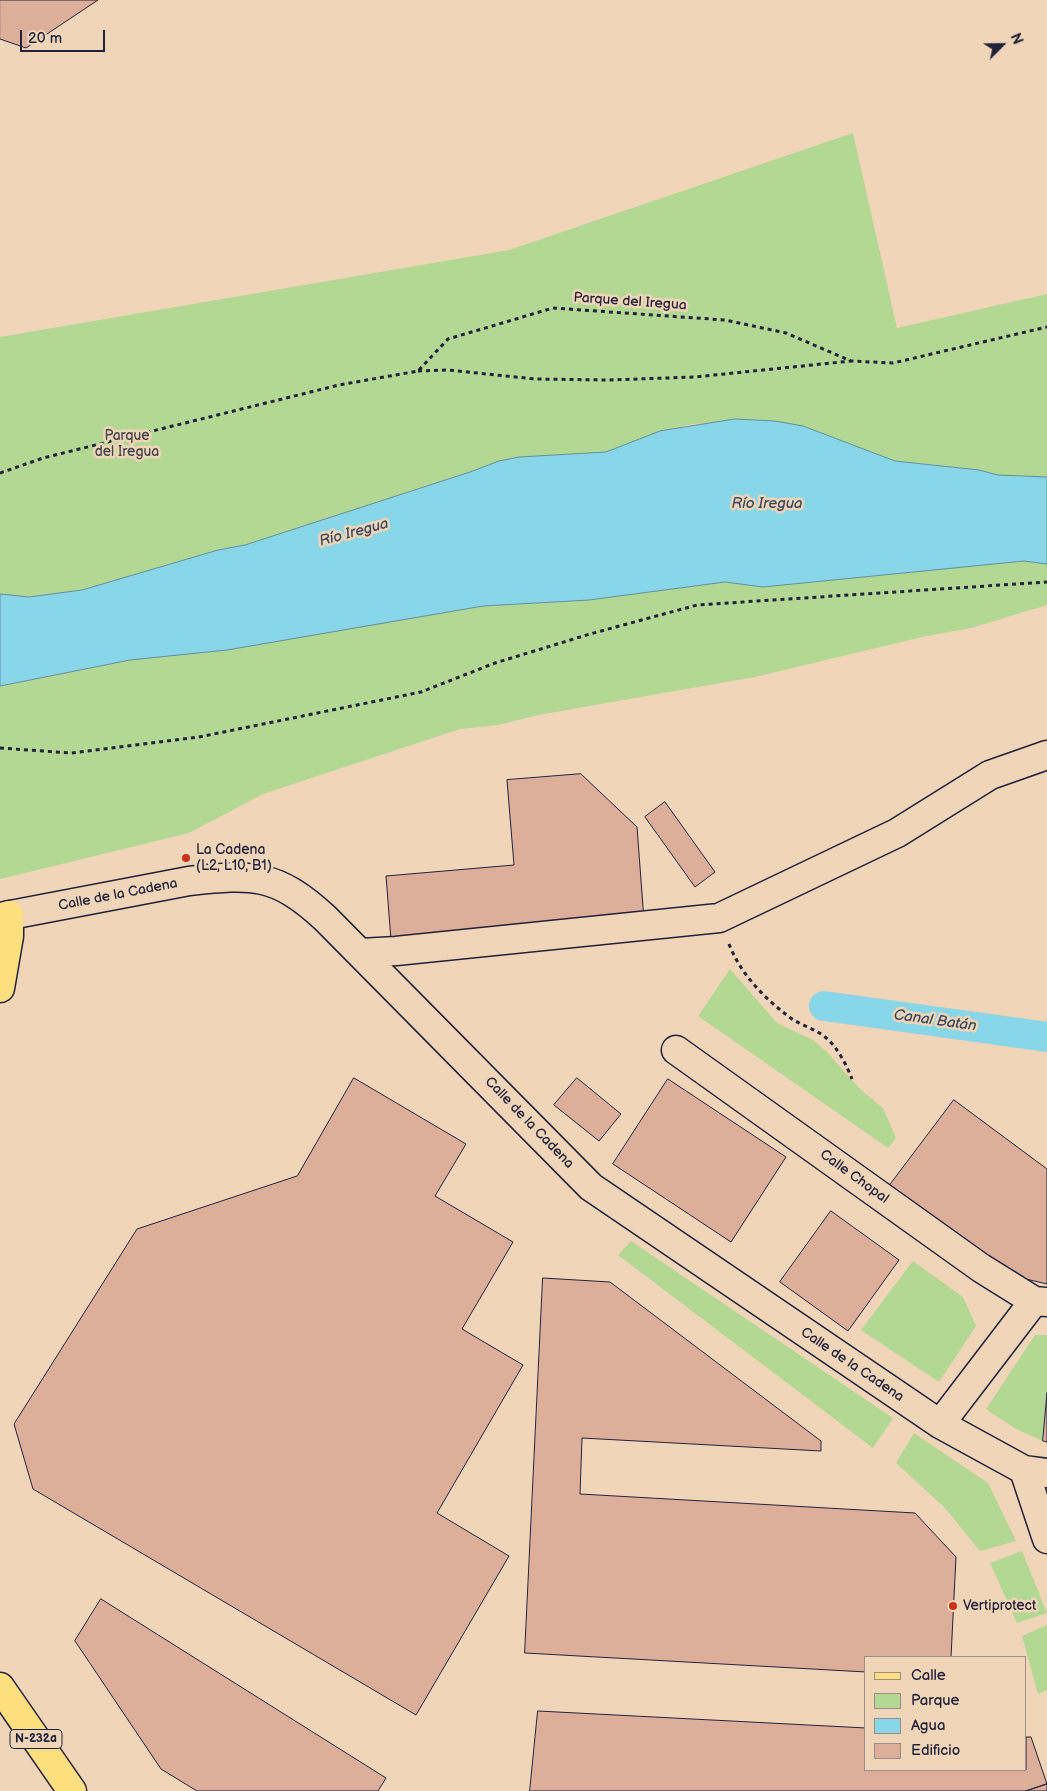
<!DOCTYPE html>
<html>
<head>
<meta charset="utf-8">
<style>
  body { margin:0 }
  #map { position:relative; width:1047px; height:1791px; overflow:hidden; background:#f1d5b8; font-family:"Balsamiq Sans",sans-serif }
  canvas { display:block }
  .legend { position:absolute; left:864px; top:1656px; width:162px; height:115px; box-sizing:border-box; background:#f1d5b8; border:1px solid #9e8d86; margin:0; padding:6px 9px; list-style:none; font-size:15px; color:#22223b }
  .legend li { display:flex; align-items:center; gap:10px; height:25px }
  .legend b { width:25px; border:1px solid #9e8d86 }
  .north { position:absolute; left:977px; top:20px; width:50px; height:50px; -webkit-text-stroke:4px #f1d5b8; paint-order:stroke; rotate:67deg; font-size:14px; font-weight:700; line-height:20px; text-align:center; color:#22223b }
  .north::after { content:''; display:block; margin:auto; width:18px; height:22px; background:#22223b; clip-path:polygon(50% 0,100% 100%,50% 72%,0 100%) }
  .scale { position:absolute; left:20px; top:30px; width:85px; height:22px; box-sizing:border-box; border:2px solid #22223b; border-top:0; padding-left:6px; font-size:15px; line-height:18px; white-space:nowrap; color:#22223b; -webkit-text-stroke:4px #f1d5b8; paint-order:stroke }
</style>
</head>
<body>
<div id="map">
<canvas width="1047" height="1791"></canvas>
<ul class="legend">
<li><b style="height:6px;background:#fddf80"></b>Calle</li>
<li><b style="height:14px;background:#b3d893"></b>Parque</li>
<li><b style="height:14px;background:#89d6e8"></b>Agua</li>
<li><b style="height:14px;background:#ddaf9b"></b>Edificio</li>
</ul>
<div class="north">N</div>
<div class="scale">20 m</div>
</div>
<script>
const c = document.querySelector('canvas').getContext('2d');
c.lineJoin = 'round';
function fillPath(path, color) {
  c.fillStyle = color;
  c.fill(path, 'evenodd');
}
function trace(path, color, width, dash) {
  c.strokeStyle = color;
  c.lineWidth = width;
  c.lineCap = dash ? 'butt' : 'round';
  c.setLineDash(dash || []);
  c.stroke(path);
}
function label(font, color, halo, rows, align = 'center') {
  c.font = font + ' "Balsamiq Sans",sans-serif';
  c.lineWidth = 5;
  c.setLineDash([]);
  c.textBaseline = 'middle';
  c.strokeStyle = halo;
  c.fillStyle = color;
  for (const [text, x, y, turn = 0] of rows) {
    c.save();
    c.translate(x, y);
    c.rotate((+turn || 0) * Math.PI / 180);
    c.textAlign = isNaN(turn) ? turn : align;
    if (halo) c.strokeText(text, 0, 0);
    c.fillText(text, 0, 0);
    c.restore();
  }
}
fillPath(new Path2D(`
  M853,133L897,328L1047,294V477L998,475L979,470L895,461L803,426L744,419L687,425L606,452L519,457L499,461L470,472L245,545L218,550L82,590L29,597L0,594V337L509,250Z
  M1024,561L1047,564V605L971,628L922,637L755,677L538,715L499,725L460,729L263,794L189,833L0,879V686L130,660L198,651L483,606L589,600L725,582L763,587Z
  M730,969L777,1023L813,1040L827,1052L861,1090L883,1108L896,1138L888,1148L698,1016Z
  M631,1241L893,1418L873,1448L618,1255Z
  M913,1261L963,1297L976,1326L939,1382L861,1330Z
  M1035,1335H1047V1393L1043,1441L1016,1429L986,1409Z
  M914,1433L988,1483L1016,1541L980,1551L945,1508L896,1463Z
  M1022,1551L1047,1613L1017,1623L990,1563Z
  M1047,1625V1690L1038,1694L1022,1636Z`), '#b3d893');
const water = new Path2D(`
  M735,419L775,421L803,426L895,461L979,470L998,475L1047,477V564L1024,561L763,587L725,582L589,600L483,606L227,650L130,660L0,686V594L29,597L82,590L218,550L245,545L470,472L499,461L519,457L606,452L660,431Z`);
fillPath(water, '#89d6e8');
trace(water, '#608ea3', 1);
trace(new Path2D(`
  M824,1006L1047,1037`), '#89d6e8', 30);
const building = new Path2D(`
  M0,0H98L26,48L0,39Z
  M581,774L637,827L644,920L391,940L386,876L514,865L507,780Z
  M665,802L715,872L695,887L645,817Z
  M354,1078L466,1144L435,1196L513,1242L462,1329L523,1365L437,1513L509,1556L416,1715L33,1489L14,1424L137,1229L297,1176Z
  M577,1078L621,1114L599,1141L554,1105Z
  M668,1079L786,1157L731,1242L613,1164Z
  M954,1100L1047,1169V1284L1026,1279L997,1264L890,1185Z
  M831,1211L899,1260L848,1331L780,1282Z
  M543,1278L610,1282L821,1441V1451L582,1438L580,1494L915,1513L956,1557L951,1657H866V1672L525,1653Z
  M1047,1393V1442L1043,1441Z
  M101,1599L386,1778L378,1791H197L161,1769L75,1641Z
  M538,1711L866,1728V1770H1026V1737H1031L1047,1784L1026,1791H530Z
  M1047,1784V1791H1026Z`);
fillPath(building, '#ddaf9b');
trace(building, '#22223b', 1);
const minor = new Path2D(`
  M0,917L189,881C253,874 276,873 325,918L591,1187L940,1424L1024,1470L1047,1473
  M360,953L396,951L719,918L897,833L990,775L1047,755
  M676,1050L981,1268L1034,1301L1047,1302
  M940,1424L1034,1301
  M1024,1470L1047,1539`);
const major = new Path2D(`
  M0,988L9,936V915
  M0,1687L72,1791`);
trace(minor, '#22223b', 31);
trace(major, '#22223b', 31);
trace(new Path2D(`
  M418,371L448,370L535,379L609,380L695,377L851,361
  M0,473L43,458L339,385L418,371L448,339L553,308L725,320L786,333L851,361L893,363L1047,327
  M0,748L71,753L199,737L421,692L495,663L590,634L697,605L1047,582
  M729,944C740,973 764,998 788,1016C799,1025 814,1028 825,1037C837,1046 847,1066 852,1079`), '#22223b', 3, [4, 4]);
trace(minor, '#f1d5b8', 28);
trace(major, '#fddf80', 28);
for (const [x, y, r, color] of [
  [186,858,5,"#c8321e"],
  [953,1606,5,"#c8321e"]
]) {
  const dot = new Path2D();
  dot.arc(x, y, r, 0, 2 * Math.PI);
  c.fillStyle = color;
  c.fill(dot);
  trace(dot, '#f1d5b8', 2);
}
for (const [x, y, w] of [
  [36,1739,52]
]) {
  const box = new Path2D();
  box.roundRect(x - w / 2, y - 9.5, w, 19, 4);
  c.fillStyle = '#f1d5b8';
  c.fill(box);
  trace(box, '#22223b', 1);
}
label('bold 12px', '#22223b', null, [
  ["N-232a",36,1739]
]);
label('14px', '#22223b', '#f1d5b8', [
  ["Parque del Iregua",630,302,4],
  ["Calle de la Cadena",118,895,-11],
  ["Calle de la Cadena",529,1123,46],
  ["Calle Chopal",854,1177,36],
  ["Calle de la Cadena",852,1365,34]
]);
label('14px', '#3f464d', '#f1d5b8', [
  ["Parque",127,436],
  ["del Iregua",127,452]
]);
label('14px', '#22223b', '#f1d5b8', [
  ["La Cadena",196,850],
  ["(L2, L10, B1)",196,866],
  ["Vertiprotect",963,1606]
], 'left');
label('italic 15px', '#37465e', '#f1d5b8', [
  ["Río Iregua",767,504],
  ["Río Iregua",354,533,-15],
  ["Canal Batán",935,1021,8]
]);
</script>
</body>
</html>
